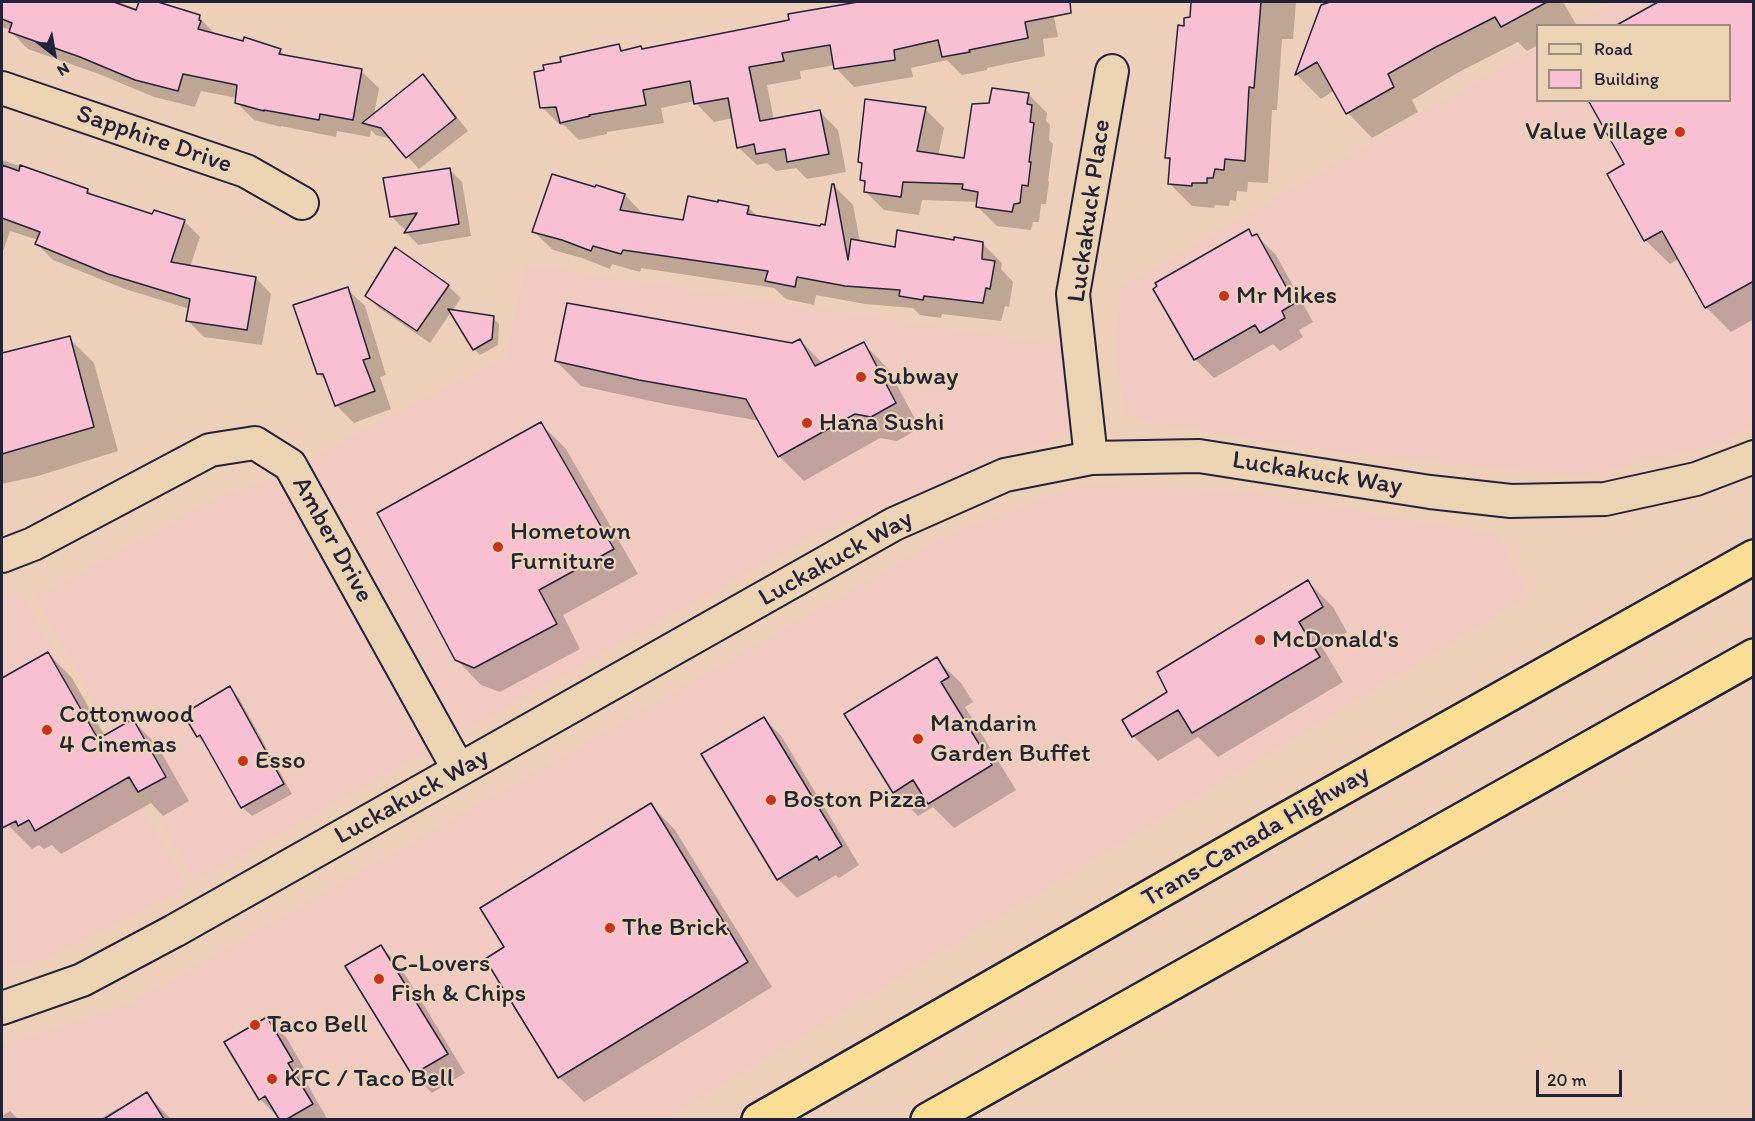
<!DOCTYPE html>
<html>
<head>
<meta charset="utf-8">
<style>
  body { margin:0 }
  #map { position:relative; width:1755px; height:1121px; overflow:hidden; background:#eecfba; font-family:Itim,sans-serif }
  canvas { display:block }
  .frame { position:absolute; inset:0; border:3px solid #22223b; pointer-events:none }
  .legend { position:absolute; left:1536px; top:24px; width:195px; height:78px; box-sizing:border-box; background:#ebd3b3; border:2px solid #9b8c83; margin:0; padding:8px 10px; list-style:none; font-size:18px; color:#22223b }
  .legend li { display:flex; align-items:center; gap:12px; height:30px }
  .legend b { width:30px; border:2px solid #9b8c83 }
  .north { position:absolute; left:24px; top:24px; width:60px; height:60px; -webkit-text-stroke:4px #ebd3b3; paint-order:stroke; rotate:149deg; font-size:16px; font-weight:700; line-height:24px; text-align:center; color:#22223b }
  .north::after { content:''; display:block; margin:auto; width:21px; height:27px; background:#22223b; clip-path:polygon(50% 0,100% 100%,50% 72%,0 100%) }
  .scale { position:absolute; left:1536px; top:1070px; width:86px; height:27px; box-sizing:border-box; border:3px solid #22223b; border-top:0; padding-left:8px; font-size:18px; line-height:21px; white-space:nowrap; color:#22223b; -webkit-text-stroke:4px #ebd3b3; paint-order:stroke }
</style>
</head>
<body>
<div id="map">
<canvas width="1755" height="1121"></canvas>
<div class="frame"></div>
<ul class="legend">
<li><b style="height:8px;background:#ebd3b3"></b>Road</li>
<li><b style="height:16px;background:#f9c0d4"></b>Building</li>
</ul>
<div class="north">N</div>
<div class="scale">20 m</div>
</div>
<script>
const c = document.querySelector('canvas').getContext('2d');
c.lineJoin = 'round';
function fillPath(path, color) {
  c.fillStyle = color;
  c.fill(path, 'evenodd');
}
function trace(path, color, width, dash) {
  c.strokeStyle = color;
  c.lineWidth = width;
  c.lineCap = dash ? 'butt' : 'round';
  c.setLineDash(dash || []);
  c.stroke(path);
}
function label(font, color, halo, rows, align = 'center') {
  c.font = font + ' Itim,sans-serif';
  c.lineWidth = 4.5;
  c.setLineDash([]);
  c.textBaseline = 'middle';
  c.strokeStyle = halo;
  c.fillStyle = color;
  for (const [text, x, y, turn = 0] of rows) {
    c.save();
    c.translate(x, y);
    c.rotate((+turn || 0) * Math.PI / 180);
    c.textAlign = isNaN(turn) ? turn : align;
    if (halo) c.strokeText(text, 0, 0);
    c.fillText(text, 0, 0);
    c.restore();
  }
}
fillPath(new Path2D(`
  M1616,2H1753V425L1719,444L1580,476L1317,450L1152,423L1126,413L1115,356L1121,288L1537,47L1538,100H1730V26L1574,25Z
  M526,265L1062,346L1069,436L1042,443L813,536L195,881L36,597L219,497L258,485L506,357Z
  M1081,485L1253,492L1405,520L1497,534L1528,596L666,1119H2V1045L128,1005L952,533Z
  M21,592L187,888L42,959L2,968V595Z`), '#f1cac2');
fillPath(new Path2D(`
  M2,2H117L138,9L141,2H154L199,17L216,35L280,50L286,57L361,71L379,88L374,115L423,76L435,89L468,131L419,169L392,139L376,135L371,130L370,137L337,131L336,137L281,126V127L254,120L236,102L237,98L201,91L195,107L154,97L99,74L28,49L8,29L2,27Z
  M864,2H901L904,4L921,2H1051L1058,37L1043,39L1045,56L987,68V70L962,75L947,60L911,68L913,77L854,87L836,68L835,65L800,71L801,79L767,85L774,120L820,112L838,130L846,172L807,179L796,168L776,171L767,163L757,165L738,147L733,118L714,122L696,103L695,101L661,108L664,123L607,132V134L579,140L564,125H560L542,107L562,63L619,46L624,51L641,48L643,50L791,21L838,6Z
  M1192,2H1296L1293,39H1282L1277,110H1272L1268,183L1248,182L1247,192L1237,191L1236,201L1230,200L1229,206L1215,205L1214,208L1192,206L1169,183L1171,162L1166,158L1185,27L1191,18Z
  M1333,2H1563L1576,24L1572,26H1538V45L1527,51L1518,42L1459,72L1412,100L1418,112L1372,138L1348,113L1335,90L1321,99L1297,75L1322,6Z
  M1661,2H1754V319L1731,332L1706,307L1679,259L1670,264L1645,240L1730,100V26H1618Z
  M1028,94L1047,113L1046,121L1050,125L1049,140L1053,144L1048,181L1049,182L1046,204H1041L1039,222H1033L1031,230L997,226L978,207V202L922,200L919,215L884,210L865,191L866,184L861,180L864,165L860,161L925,109L944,128L938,156L965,160L990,105Z
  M2,160L88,190L94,197L153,216L184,221L200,237L190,267L256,278L271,294L262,345L204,337L188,321L190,309L125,289L53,260L37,244L39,240L10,231L2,254Z
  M450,170L462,182L471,236L418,245L406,232L409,228L404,229L391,216Z
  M834,186L853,205L860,242L897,249L955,242L983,244L1002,263L1001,269L1013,282L1009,307L1005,306L1001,321L942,314L941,318L920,315L913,308L865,304L816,295L814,305L786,299L774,288L641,268L640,272L612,264L610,269L582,258L553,250L534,232L625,195L643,214L685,222L748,207L759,218L826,227Z
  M1249,231L1254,237L1257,236L1276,255L1313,322L1299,330L1303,337L1280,351L1273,344L1214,378L1195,359Z
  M448,286L461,298L452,311L493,318L499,324L498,345L480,355L474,349L451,312L430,343L379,308L367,296Z
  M347,289L365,306L386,375L380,377L391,409L354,423L336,405L328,383L318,373Z
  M69,338L94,363L118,451L38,476L2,484V354Z
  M800,340L823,364L864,344L888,369L920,428L897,441L880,438L804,481L780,457L760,421L665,404L581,386L556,361L792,345Z
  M541,424L566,449L638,574L563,615L580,649L500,692L481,685L456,659Z
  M1308,582L1333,607L1347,632L1322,647L1343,682L1218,757L1198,737L1158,761L1133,736L1169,692Z
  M48,653L72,678L105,736L133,721L157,745L189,801L163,816L151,803L61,854L52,845L44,849L39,845L32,849L8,825L2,814V680Z
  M936,659L961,683L973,702L965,707L1016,790L954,828L933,807L918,816L894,792Z
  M230,688L239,698L292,794L252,816L242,807L208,747L198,736L185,714Z
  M764,718L782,737L859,865L839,878L836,875L797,898L778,879Z
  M651,805L675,830L772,987L584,1102L559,1077L487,959L506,948Z
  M381,947L400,966L465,1073L432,1093L413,1074L347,967Z
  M267,1019L286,1037L311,1080L306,1082L328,1120H281L260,1099Z
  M147,1094L172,1120H99L118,1108L121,1111Z
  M10,1111L19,1120H2V1116Z`), '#0003');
const building = new Path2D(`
  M2,2H114L136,10L139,2H158L200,15L199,20L201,21L198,29L243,41L244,37L281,49L279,54L362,69L353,120L320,114L319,120L264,110V111L235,103L237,85L183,74L178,91L135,80L80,57L9,32L12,23L2,19Z
  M858,2H1070L1071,13L1025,22L1028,38L969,50L970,52L942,57L938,40L894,50L895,60L834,69L830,45L782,53L784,61L749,67L760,121L820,110L829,154L787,162L785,149L756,154L754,144L737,148L728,98L694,104L690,81L643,90L646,105L589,115L590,116L560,123L556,107L540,108L534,72L544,70L543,65L561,62L560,57L619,44L621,51L641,46L642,49L789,20L788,14Z
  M1191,2H1261L1254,88L1249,87L1245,161L1225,159L1224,170L1215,169L1213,178H1207V183H1192V186L1168,184L1170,158H1165L1178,25L1184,26V18L1190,17Z
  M1330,2H1547L1501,27L1495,17L1434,48L1388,74L1394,87L1346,114L1317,62L1295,75L1321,5Z
  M1658,2H1754V281L1705,308L1662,231L1644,241L1607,174L1624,164L1588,100H1730V26H1615Z
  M423,74L456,118L406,158L381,128L362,123Z
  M992,88L1029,93L1027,104L1032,105L1030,122L1034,123L1029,162H1031L1028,186L1022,185L1020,203L1014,204L1012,212L976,207L978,192L962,189L963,184L903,182L901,197L864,192L865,181L860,180L862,163L858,162L865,99L926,107L917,151L964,158L972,104L989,103Z
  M2,165L19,171L20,165L88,189L87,193L152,214L154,210L185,220L171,262L256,277L247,330L186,321L190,299L108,274L35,244L40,232L2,218Z
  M450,168L459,224L404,233L417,213L390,217L383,178Z
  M552,174L595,187L596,185L625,194L620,210L683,220L688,196L718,202V200L749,206L747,214L820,226L821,224L825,225L832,184H834L848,260L851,239L895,247L897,230L954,240V237L983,242L982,259L995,261L990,289L986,288L983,303L924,296L923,300L899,296L900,290L845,286L797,277L795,287L765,281L768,271L623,250L621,254L593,246L591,251L562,240L532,232Z
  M1249,229L1252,236L1257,234L1295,303L1282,311L1285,318L1260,333L1255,325L1194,360L1153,289L1157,286L1155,283Z
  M395,247L449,285L417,331L365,296Z
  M348,287L370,358L363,360L375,391L335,406L323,374H317L293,305Z
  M567,303L792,343L800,339L815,366L864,342L896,403L871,417L855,414L778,457L746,399L639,380L555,361Z
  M448,309L494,316L492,339L473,350Z
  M70,336L94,427L2,454V353Z
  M541,422L614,549L539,590L557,624L474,668L455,660L377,513Z
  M1308,580L1323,607L1299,622L1320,657L1192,733L1178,710L1132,737L1122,720L1167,692L1157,672Z
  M48,652L98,739L133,719L166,777L138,792L129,777L35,831L29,820L18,826L16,821L2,828V678Z
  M937,657L949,677L941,682L992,765L928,804L913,780L893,793L844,714Z
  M230,686L284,784L241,808L200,735L197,737L183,714Z
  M764,717L842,846L819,860L817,856L777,880L701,754Z
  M651,803L748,962L558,1078L485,959L504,947L480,908Z
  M381,945L448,1054L412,1075L345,966Z
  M267,1017L293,1061L288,1063L313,1104L287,1119H279L265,1096L259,1100L224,1042Z
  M147,1092L164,1119H104Z`);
fillPath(building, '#f9c0d4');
trace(building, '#22223b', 1.5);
const minor = new Path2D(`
  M2,88L246,171L302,203
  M1091,458L1073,294L1112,71
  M2,556L33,544L210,450L255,443L290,465L459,770
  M2,1008L82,980L174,931L894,524L1005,475L1091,458L1199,456L1430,492L1511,501L1605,499L1696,479L1754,457`);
const highway = new Path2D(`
  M759,1120L1274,826L1754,557
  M928,1120L1754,656`);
trace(minor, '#22223b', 36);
trace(highway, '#22223b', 38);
trace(minor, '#ebd3b3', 32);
trace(highway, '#fbde96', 33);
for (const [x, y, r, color] of [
  [1680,132,6,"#c8321e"],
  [1224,296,6,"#c8321e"],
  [861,377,6,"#c8321e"],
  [807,423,6,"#c8321e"],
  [498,547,6,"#c8321e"],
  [1260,640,6,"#c8321e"],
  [47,730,6,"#c8321e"],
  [918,739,6,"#c8321e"],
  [243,761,6,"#c8321e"],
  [771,800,6,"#c8321e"],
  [610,928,6,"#c8321e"],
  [379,979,6,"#c8321e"],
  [255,1025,6,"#c8321e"],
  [272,1079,6,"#c8321e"]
]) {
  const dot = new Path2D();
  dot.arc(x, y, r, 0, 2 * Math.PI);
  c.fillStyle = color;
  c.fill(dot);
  trace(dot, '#ebd3b3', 2);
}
label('26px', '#22223b', '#ebd3b3', [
  ["Value Village",1668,132,"right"],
  ["Mr Mikes",1236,296],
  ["Subway",873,377],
  ["Hana Sushi",819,423],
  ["Hometown",510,532],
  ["Furniture",510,562],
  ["McDonald's",1272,640],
  ["Cottonwood",59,715],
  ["4 Cinemas",59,745],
  ["Mandarin",930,724],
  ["Garden Buffet",930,754],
  ["Esso",255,761],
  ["Boston Pizza",783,800],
  ["The Brick",622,928],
  ["C-Lovers",391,964],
  ["Fish & Chips",391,994],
  ["Taco Bell",267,1025],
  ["KFC / Taco Bell",284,1079]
], 'left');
label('26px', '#22223b', '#ebd3b3', [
  ["Sapphire Drive",154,140,19],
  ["Luckakuck Place",1090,211,-82],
  ["Luckakuck Way",1317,474,9],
  ["Amber Drive",332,540,61],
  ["Luckakuck Way",836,559,-29],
  ["Luckakuck Way",412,797,-29],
  ["Trans-Canada Highway",1256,837,-30]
]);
</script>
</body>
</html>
